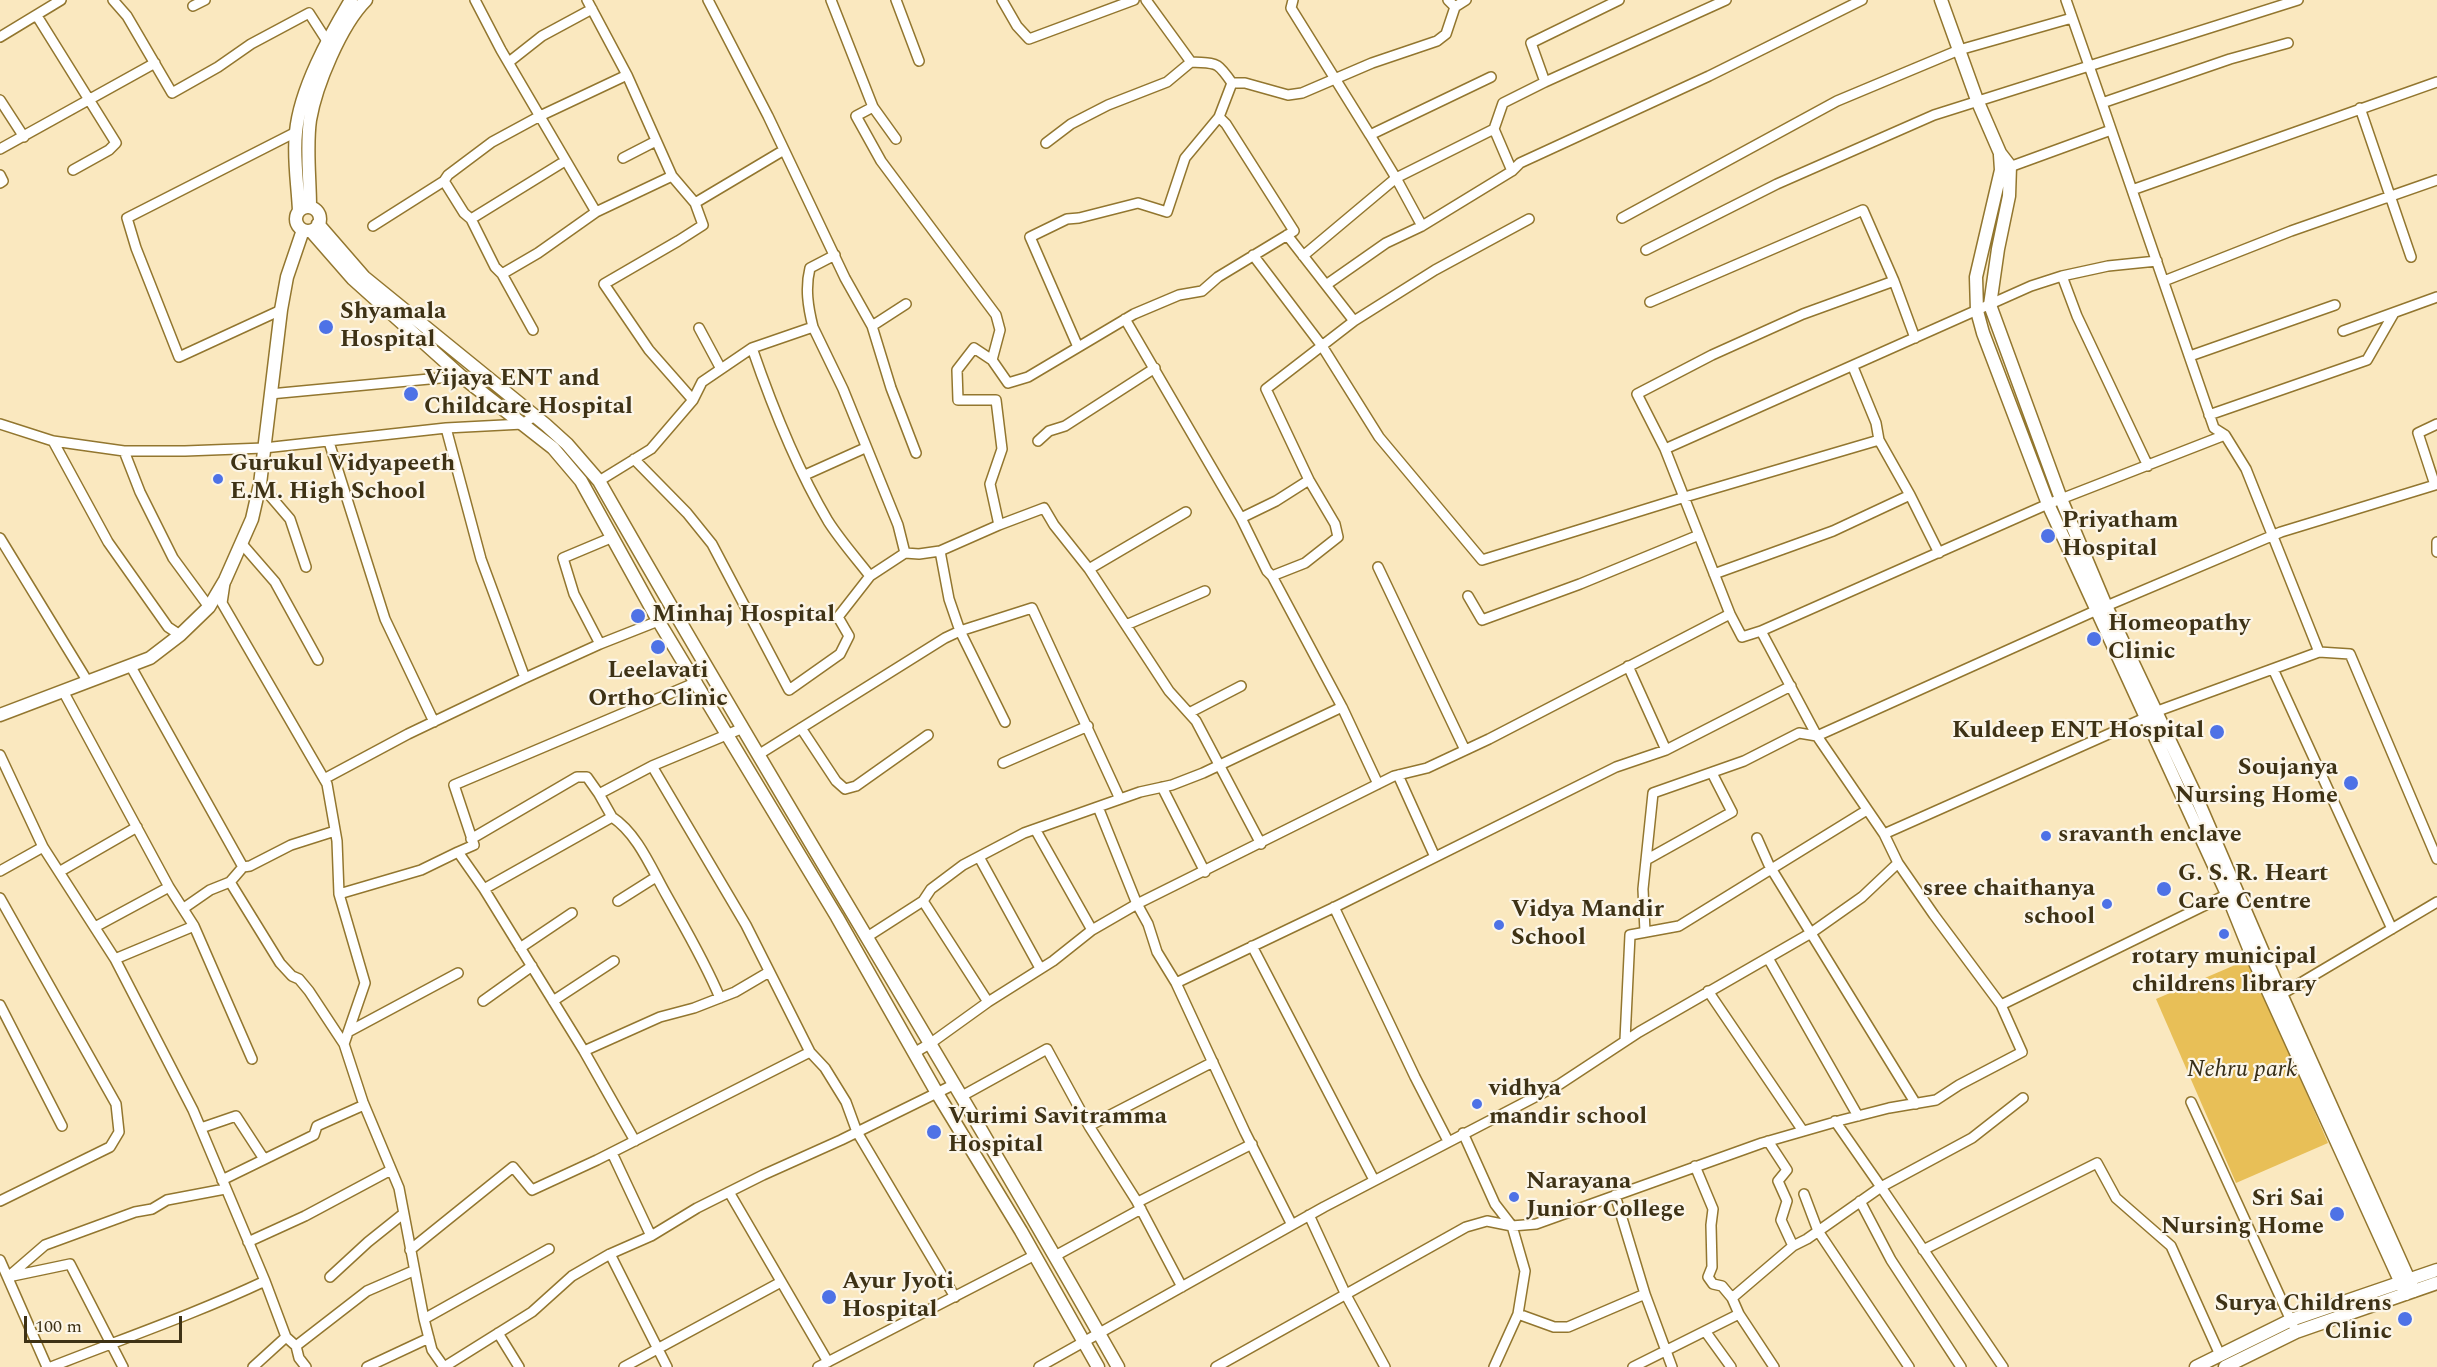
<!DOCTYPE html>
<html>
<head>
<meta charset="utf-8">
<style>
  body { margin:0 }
  #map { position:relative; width:2437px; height:1367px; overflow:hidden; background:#fae8bf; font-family:Spectral,serif }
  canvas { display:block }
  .scale { position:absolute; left:24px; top:1316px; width:158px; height:27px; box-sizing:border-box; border:3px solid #3e3215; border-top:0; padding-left:8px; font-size:18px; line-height:21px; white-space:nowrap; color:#3e3215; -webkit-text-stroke:4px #fcf6e9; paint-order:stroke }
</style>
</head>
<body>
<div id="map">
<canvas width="2437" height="1367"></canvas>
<div class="scale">100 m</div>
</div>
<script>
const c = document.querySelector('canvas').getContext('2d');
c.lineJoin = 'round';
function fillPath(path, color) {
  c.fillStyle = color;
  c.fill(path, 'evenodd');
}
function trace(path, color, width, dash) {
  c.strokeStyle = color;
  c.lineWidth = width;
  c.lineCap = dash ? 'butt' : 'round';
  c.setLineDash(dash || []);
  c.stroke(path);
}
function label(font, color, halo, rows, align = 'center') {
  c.font = font + ' Spectral,serif';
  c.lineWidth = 4.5;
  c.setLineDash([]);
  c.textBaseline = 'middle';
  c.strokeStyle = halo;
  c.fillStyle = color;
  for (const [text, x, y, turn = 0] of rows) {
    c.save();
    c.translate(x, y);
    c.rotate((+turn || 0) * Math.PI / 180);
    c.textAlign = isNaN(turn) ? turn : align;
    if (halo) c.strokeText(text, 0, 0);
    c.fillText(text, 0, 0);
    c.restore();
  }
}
fillPath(new Path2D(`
  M2249,959L2328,1143L2236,1183L2156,999Z`), '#e8bf57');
const minor = new Path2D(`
  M113,0L127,16L172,93L218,67L251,44L309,13L327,41
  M475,0L501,50L596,212
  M587,0L627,75L672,176L695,203L703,225L678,241L604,284L649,350L693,400
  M708,0L768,116L845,278L872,326L891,388L916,453
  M831,0L873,107L856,116L881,161L996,315L1000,330L992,360
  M896,0L919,61
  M1002,0L1017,26L1029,39L1134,0
  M1146,0L1191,62C1217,64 1216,60 1232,83
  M1293,0L1291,8L1370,135
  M1619,0L1531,43L1545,82L1503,103L1494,129L1512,171L1520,163L1709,76L1862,0
  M2066,0L2102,103
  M193,6L205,0
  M1455,7L1466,0
  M37,16L116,143L109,150L73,170
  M0,37L61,0
  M509,62L542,36L592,9
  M1545,82L1726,0
  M1232,83H1245L1288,95L1302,93L1372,63L1437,41L1446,34L1455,7L1448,0
  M0,100L24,137
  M873,107L896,139
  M2360,108L2411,257
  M1219,117L1226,124L1294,231L1218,277L1202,291L1179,295L1134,314L1028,377L1008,383L992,360L974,348L957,370L958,400H996L1002,449L990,484L999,525L1044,508L1054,525L1089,569L1169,691L1196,721L1261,844
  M1046,143L1071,124L1108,105L1167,82L1191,62
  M0,149L155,63
  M623,158L656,141
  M2004,169L2111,130
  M0,175L3,181L0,183
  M444,181L464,213L471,219L495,267L502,274L533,330
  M2132,190L2437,82
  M695,203L784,150
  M1622,218L1837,101L1959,50L2072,18
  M471,219L565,161
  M373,226L444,181L448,175L492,142L540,116L627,75
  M1422,226L1396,178L1494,129
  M1287,235L1354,321
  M1646,250L1777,184L1934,115L2298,0
  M1253,255L1322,346L1379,437L1482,560L1685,497L1879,440L1910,495L1833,531L1714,574
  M1303,256L1396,178L1370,135L1491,77
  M502,274L538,253L596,212L672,176
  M2062,276L2077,316L2148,466
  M2164,281L2291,231L2437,180
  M1326,285L1386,243L1422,226L1512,171
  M1650,302L1863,210L1894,281
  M281,310L179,357L136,248L127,218L296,132
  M1125,319L1241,518L1267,571L1272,576L1342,707
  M872,326L906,304
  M813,327L843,389L898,525L905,553
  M699,328L721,369
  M2343,331L2437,297
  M1078,347L1030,237L1067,219L1079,218L1138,203L1167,212L1185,158L1219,117L1232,83
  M752,348C772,406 797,469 828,521C840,540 856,558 870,576
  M2190,356L2335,305
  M1853,367L1876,423L1879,440
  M270,394L461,376
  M2209,415L2367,360L2394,313
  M0,424L53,441L124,451H185L264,448L446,428L523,424L534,416
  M446,428L481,559L525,678
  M2225,435L2246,469L2319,652L2350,654L2437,859
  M53,441L108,542L168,627L180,635
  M1038,441L1049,431L1065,426L1155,368
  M329,442L385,619L434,722
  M1665,449L1637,394L1712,355L1803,314L1894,281L1915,338
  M124,451L140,492L173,558L209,607
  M634,459L687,513L712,544L789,690L840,654L849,636L838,617L870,576L905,553L919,554L940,551
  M805,475L865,448
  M599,481L651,449L693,400L702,382L752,348L813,327C808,307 805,288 810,268L835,255
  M260,484L290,519L306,567
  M1910,495L1939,553
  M1241,518L1276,501L1309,480
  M999,525L940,551L949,599L960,631L1005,722
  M0,538L88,682
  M2437,542V552
  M242,544L275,582L318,660
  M1378,567L1465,750
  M1089,569L1186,512
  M1272,576L1305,563L1338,537L1335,524L1309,480L1266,389L1354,321L1435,270L1529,219
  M225,583L222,603L327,784L337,841L339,894L365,983L344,1044L363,1102L399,1188L424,1319L432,1350L444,1367
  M1468,596L1482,620L1580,584L1699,535
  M1730,614L1665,449L2031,286L2062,276L2108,266L2157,261
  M1126,625L1205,591
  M600,644L574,594L563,558L613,537
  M130,665L243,867
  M1628,666L1666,750
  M2273,669L2392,929
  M63,691L169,887L194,926L252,1059
  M2155,712L2319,652
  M1189,713L1241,686
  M743,728L652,766L746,925L810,1052L825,1068L846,1102L857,1132L955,1297
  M801,728L836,781L845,789L856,786L928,735
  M1817,736L1761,631L2048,504L2225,435L2214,428L2102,103L2230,59L2288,43
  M0,755L43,847L115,959L193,1110L265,1281C195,1314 122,1339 51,1367
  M758,755L945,638L960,631L1032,608L1120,799
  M1003,763L1088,726
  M652,766L599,794L612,817L484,889L584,1051L660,1017L694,1008L735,992L769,972
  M1398,775L1435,857
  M324,779L408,734L525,678L600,644L676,614
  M1162,787L1205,872
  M1098,807L1137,904L1148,924L1157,952L1176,983L1245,1132L1292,1225
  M612,817C638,834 652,870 667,896C686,930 705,962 720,998
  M1035,829L1092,930
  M1884,834L1817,736L2097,610L2281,532L2435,485L2418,433L2437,424
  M1757,838L1769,865L1916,1104
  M471,839L577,777H587L599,794
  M979,857L1040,968
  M1646,860L1732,812L1712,773
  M1898,863L1934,915L2001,1005L2232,892
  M0,871L43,847
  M59,872L137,827
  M230,882L280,963L292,976L299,979L309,991L344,1044
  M484,889L458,852L474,845L454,785L697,682
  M339,894L421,870L458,852
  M0,898L116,1104L119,1132L110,1147L0,1201
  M618,901L656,877
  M923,901L988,1002
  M1334,907L1415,1077L1448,1141
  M184,908L210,890L230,882L243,867L250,866L291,845L335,831
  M95,927L169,887
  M1645,932L1643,889L1653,793L1744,761L1799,733L1817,736
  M867,937L923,901L931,889L963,865L1024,833L1140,792L1172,785L1203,773L1342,707L1378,784
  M1252,946L1374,1180
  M520,948L572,913
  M1768,958L1858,1116
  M115,959L194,926
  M1176,983L1339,905L1616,767L1666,750L1791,686
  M1708,991L1803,1131
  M2277,997L2437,902
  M483,1001L532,966
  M553,1001L614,961
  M0,1005L62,1126
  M348,1032L458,973
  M1625,1040L1630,935L1679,926L1867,810
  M584,1051L635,1141
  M914,1053L931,1043L988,1002L1053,961L1092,930L1137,904L1394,776L1427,768L1489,739L1730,614L1742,637L1761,631
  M962,1096L1047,1049L1089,1126L1136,1200L1182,1287
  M2191,1102L2293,1325
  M1089,1126L1213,1062
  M201,1128L236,1116L264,1159
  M1463,1133L1495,1204L1512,1226L1536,1224L1762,1143L1842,1120L1889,1108L1936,1100L1959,1085L2022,1052L2001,1005
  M612,1153L651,1236
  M1695,1166L1713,1209L1711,1225L1712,1267L1708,1277L1713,1284L1722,1286L1732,1298L1793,1246L1781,1220L1787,1201L1778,1181L1787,1170L1768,1141
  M222,1180L314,1135L317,1126L364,1105
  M729,1192L828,1362
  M1804,1194L1818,1231L1909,1367
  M1860,1201L1891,1260L1961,1367
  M1138,1202L1252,1144
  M1309,1215L1346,1295L1385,1367
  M248,1242L305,1216L391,1170
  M1793,1246L1807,1239L1881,1187L1835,1121
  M410,1250L513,1167L532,1190L597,1160L810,1052
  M1923,1250L2097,1163L2116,1198L2171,1246L2220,1355
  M610,1254L667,1367
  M1055,1256L1141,1209
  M0,1260L47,1367
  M330,1277L368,1242L403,1214
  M265,1281L286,1337L296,1346L299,1358L306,1367
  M1645,1294L1672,1367
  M1732,1298L1739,1314L1774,1367
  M1518,1314L1554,1327H1568L1645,1294L1615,1195
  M424,1319L549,1249
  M1705,1331L1731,1367
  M498,1333L519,1367
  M296,1346L367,1291L413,1271
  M123,1367L70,1264L8,1277L45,1245L135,1212L152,1209L167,1200L225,1189
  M253,1367L286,1337
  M367,1367L429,1338
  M444,1367L532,1312L572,1276L610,1254L651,1236L697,1208L763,1175L841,1140L955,1084
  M624,1367L781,1282
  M818,1367L1035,1255
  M1039,1367L1324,1207L1560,1084L1639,1032L1811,933L1862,897L1898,863L1884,834L2147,717
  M1216,1367L1466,1227L1487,1221L1512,1226L1525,1271L1518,1314L1494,1367
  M1633,1367L1739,1314
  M2003,1367L1881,1187L1972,1138L2023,1098`);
const secondary = new Path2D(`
  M1941,0L1977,100L2000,153L2010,166L2009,196L1998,249L1990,305L2061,499L2106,606L2195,794L2281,994L2414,1291
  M2000,155L2001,170L1976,277L1977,311L1983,333L2048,504L2227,894L2252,956L2406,1294
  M310,207C310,179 306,148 310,120C316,85 341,25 366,0
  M296 219a12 12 0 1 1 24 0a12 12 0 1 1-24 0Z
  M299,211C298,186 293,158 296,132C300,89 329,37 351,0
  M318,224L364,277L546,425L567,444L599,481C768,779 950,1069 1118,1367
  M311,231L353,279L461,376L553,448L581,481L659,622L837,917L937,1093L1021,1231L1098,1367
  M0,715L150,658L180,635L209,607L225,580L252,519L260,484L281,310L287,277L303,230
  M2196,1367L2291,1320L2437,1270
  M2225,1367L2296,1332L2437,1283`);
trace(minor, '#92762f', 12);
trace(secondary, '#92762f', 15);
trace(minor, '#fff', 9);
trace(secondary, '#fff', 12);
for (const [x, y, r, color] of [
  [326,327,8,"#4e72e6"],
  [411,394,8,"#4e72e6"],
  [218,479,6,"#4e72e6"],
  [2048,536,8,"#4e72e6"],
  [638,616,8,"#4e72e6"],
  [2094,639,8,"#4e72e6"],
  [658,647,8,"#4e72e6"],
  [2217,732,8,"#4e72e6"],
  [2351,783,8,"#4e72e6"],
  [2046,836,6,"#4e72e6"],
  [2164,889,8,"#4e72e6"],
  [2107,904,6,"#4e72e6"],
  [1499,925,6,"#4e72e6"],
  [2224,934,6,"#4e72e6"],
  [1477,1104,6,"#4e72e6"],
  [934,1132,8,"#4e72e6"],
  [1514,1197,6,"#4e72e6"],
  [2337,1214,8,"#4e72e6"],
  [829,1297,8,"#4e72e6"],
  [2405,1319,8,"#4e72e6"]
]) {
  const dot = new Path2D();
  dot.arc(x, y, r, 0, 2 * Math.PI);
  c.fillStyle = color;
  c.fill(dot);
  trace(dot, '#fcf6e9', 2);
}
label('bold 24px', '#3e3215', '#fcf6e9', [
  ["Shyamala",340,313],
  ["Hospital",340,341],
  ["Vijaya ENT and",424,380],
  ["Childcare Hospital",424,408],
  ["Gurukul Vidyapeeth",230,465],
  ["E.M. High School",230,493],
  ["Priyatham",2062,522],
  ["Hospital",2062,550],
  ["Minhaj Hospital",652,616],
  ["Homeopathy",2108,625],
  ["Clinic",2108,653],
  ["Leelavati",658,672,"center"],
  ["Ortho Clinic",658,700,"center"],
  ["Kuldeep ENT Hospital",2204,732,"right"],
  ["Soujanya",2338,769,"right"],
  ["Nursing Home",2338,797,"right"],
  ["sravanth enclave",2058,836],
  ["G. S. R. Heart",2178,875],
  ["Care Centre",2178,903],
  ["sree chaithanya",2095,890,"right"],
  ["school",2095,918,"right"],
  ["Vidya Mandir",1511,911],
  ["School",1511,939],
  ["rotary municipal",2224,958,"center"],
  ["childrens library",2224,986,"center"],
  ["vidhya",1489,1090],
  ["mandir school",1489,1118],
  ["Vurimi Savitramma",948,1118],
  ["Hospital",948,1146],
  ["Narayana",1526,1183],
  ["Junior College",1526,1211],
  ["Sri Sai",2324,1200,"right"],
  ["Nursing Home",2324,1228,"right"],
  ["Ayur Jyoti",842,1283],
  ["Hospital",842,1311],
  ["Surya Childrens",2392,1305,"right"],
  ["Clinic",2392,1333,"right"]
], 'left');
label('italic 24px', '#372e17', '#fcf6e9', [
  ["Nehru park",2242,1071]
]);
</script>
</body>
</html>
